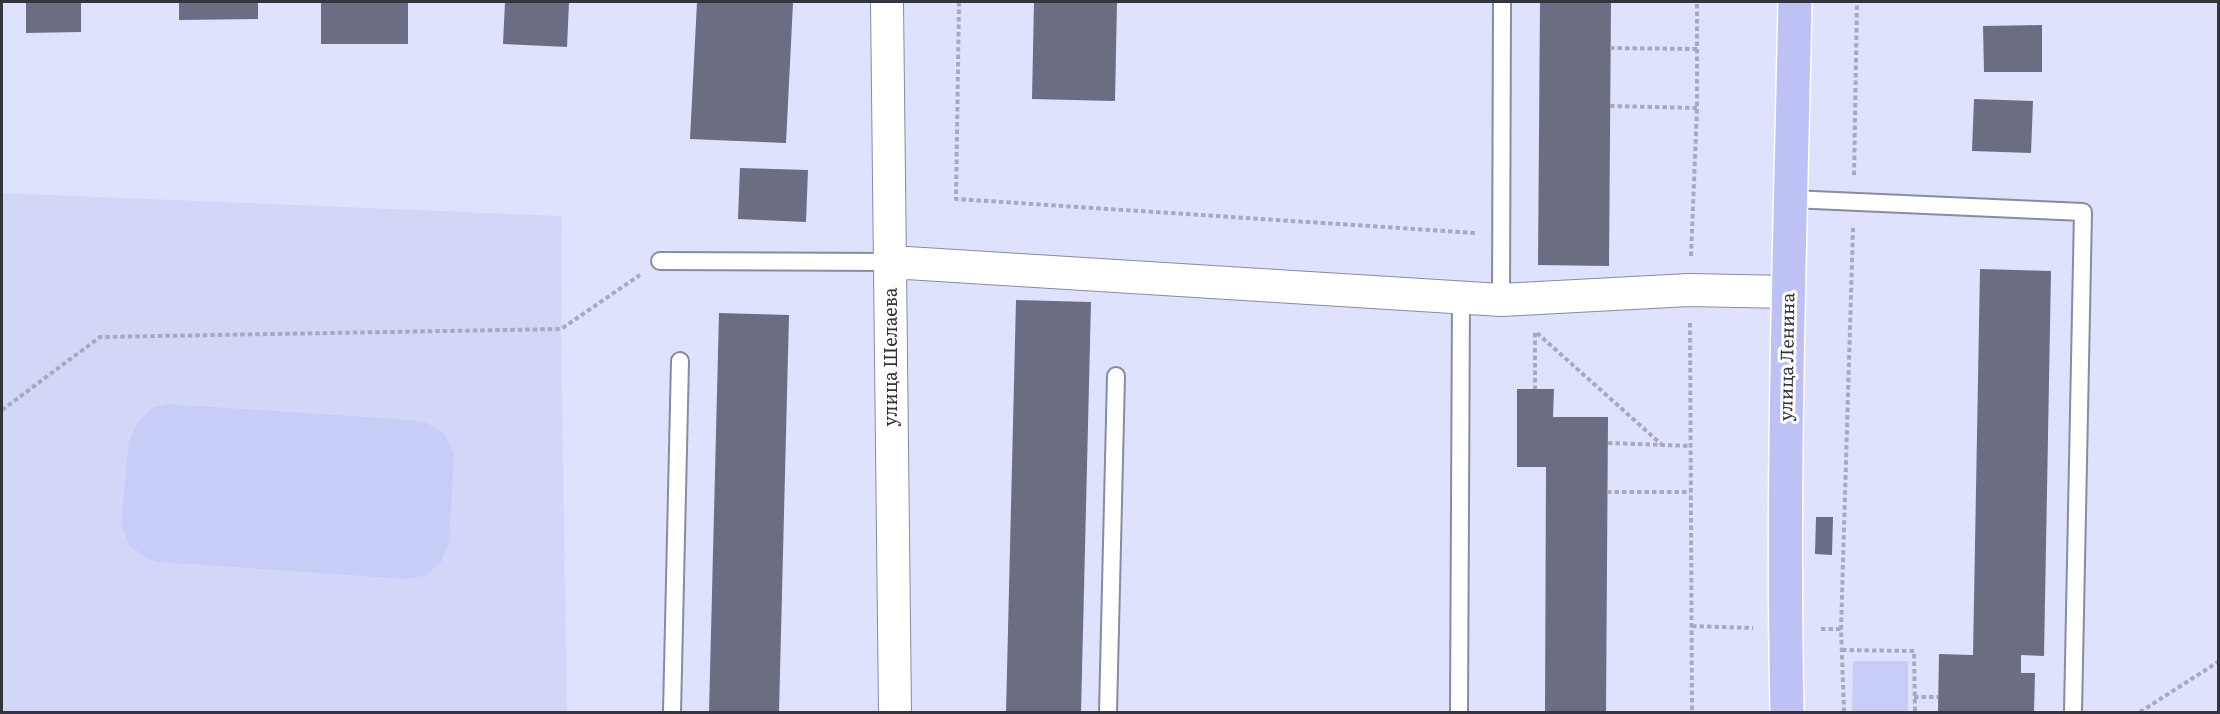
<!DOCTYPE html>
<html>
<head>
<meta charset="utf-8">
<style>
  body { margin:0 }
  #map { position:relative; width:2220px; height:714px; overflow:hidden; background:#dfe2fc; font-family:Literata,serif }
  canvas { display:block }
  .frame { position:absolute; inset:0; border:3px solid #33343e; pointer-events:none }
</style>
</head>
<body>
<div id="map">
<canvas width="2220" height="714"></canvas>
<div class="frame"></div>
</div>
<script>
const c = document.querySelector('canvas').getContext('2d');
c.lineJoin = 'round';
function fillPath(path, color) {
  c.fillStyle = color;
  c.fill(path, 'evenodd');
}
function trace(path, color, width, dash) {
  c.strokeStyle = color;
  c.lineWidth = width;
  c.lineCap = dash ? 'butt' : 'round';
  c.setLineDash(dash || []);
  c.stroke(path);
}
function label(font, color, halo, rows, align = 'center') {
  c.font = font + ' Literata,serif';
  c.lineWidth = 6;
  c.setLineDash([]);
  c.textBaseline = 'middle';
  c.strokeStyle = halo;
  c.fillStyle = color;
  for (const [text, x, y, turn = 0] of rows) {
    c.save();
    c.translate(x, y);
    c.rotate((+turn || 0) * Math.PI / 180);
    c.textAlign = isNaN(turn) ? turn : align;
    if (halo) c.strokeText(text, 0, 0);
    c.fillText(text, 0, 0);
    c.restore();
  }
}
fillPath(new Path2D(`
  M2,193L562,216L561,329L567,712H2Z`), '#d3d7f7');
fillPath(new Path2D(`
  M168,404L411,420L427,423L444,433L454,454L449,542L441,562L427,575L406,579L161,562L148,559L129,545L121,524L129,441L138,422L153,408Z
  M1853,661H1908V712H1852Z`), '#c8cdf8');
fillPath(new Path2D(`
  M26,2H81V32L26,33Z
  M179,2H258V19L179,20Z
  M321,2H408V44H321Z
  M505,2H569L567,47L503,44Z
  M697,2L793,3L786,143L690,139Z
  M1034,2H1117L1115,101L1032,99Z
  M1540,2H1611L1609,266L1538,265Z
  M2042,25V72H1984L1983,26Z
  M1974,99L2033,101L2031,153L1972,151Z
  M740,168L808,170L806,222L738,219Z
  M1980,269L2051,271L2044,656L2021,655V673H2035L2034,712H1938L1939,654L1973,655Z
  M1016,300L1091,302L1081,712H1006Z
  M719,313L789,315L779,712H709Z
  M1517,389H1554L1553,417H1608L1606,712H1545L1546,467H1517Z
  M1816,517H1833L1832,555L1815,554Z`), '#6b6d83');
const lane = new Path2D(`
  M1791,199L2083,212L2073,712
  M660,261L891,262
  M1501,300L1502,2
  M672,712L680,361
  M1108,712L1116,376
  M1459,712L1461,298`);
const street = new Path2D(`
  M887,2L895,712
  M891,262L1501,300L1689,290L1789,292`);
const primary = new Path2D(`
  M1787,712C1782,476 1790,238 1795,2`);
trace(lane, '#888ba2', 20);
trace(street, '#888ba2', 34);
trace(primary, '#fff', 36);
trace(new Path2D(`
  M959,2L956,199L1476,233
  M1610,48L1697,49
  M1610,106L1697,108
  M1854,175L1857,2
  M1691,256L1697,108V2
  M1690,323L1692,712
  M1535,333V389
  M1537,333L1661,444
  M2,410L100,337L561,329L640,275
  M1608,443L1691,446
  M1607,492H1690
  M1692,626L1753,628
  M1821,629H1841
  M1842,650L1914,651L1915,712
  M1914,697H1938
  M1844,712L1841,629L1853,228
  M2140,712L2218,662`), '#a7a9be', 4, [4.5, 3]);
trace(lane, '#fff', 16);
trace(street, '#fff', 32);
trace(primary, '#bec1f4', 33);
label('18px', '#33343e', '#fff', [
  ["улица Шелаева",892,357,-90],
  ["улица Ленина",1788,357,-89]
]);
</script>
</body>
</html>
